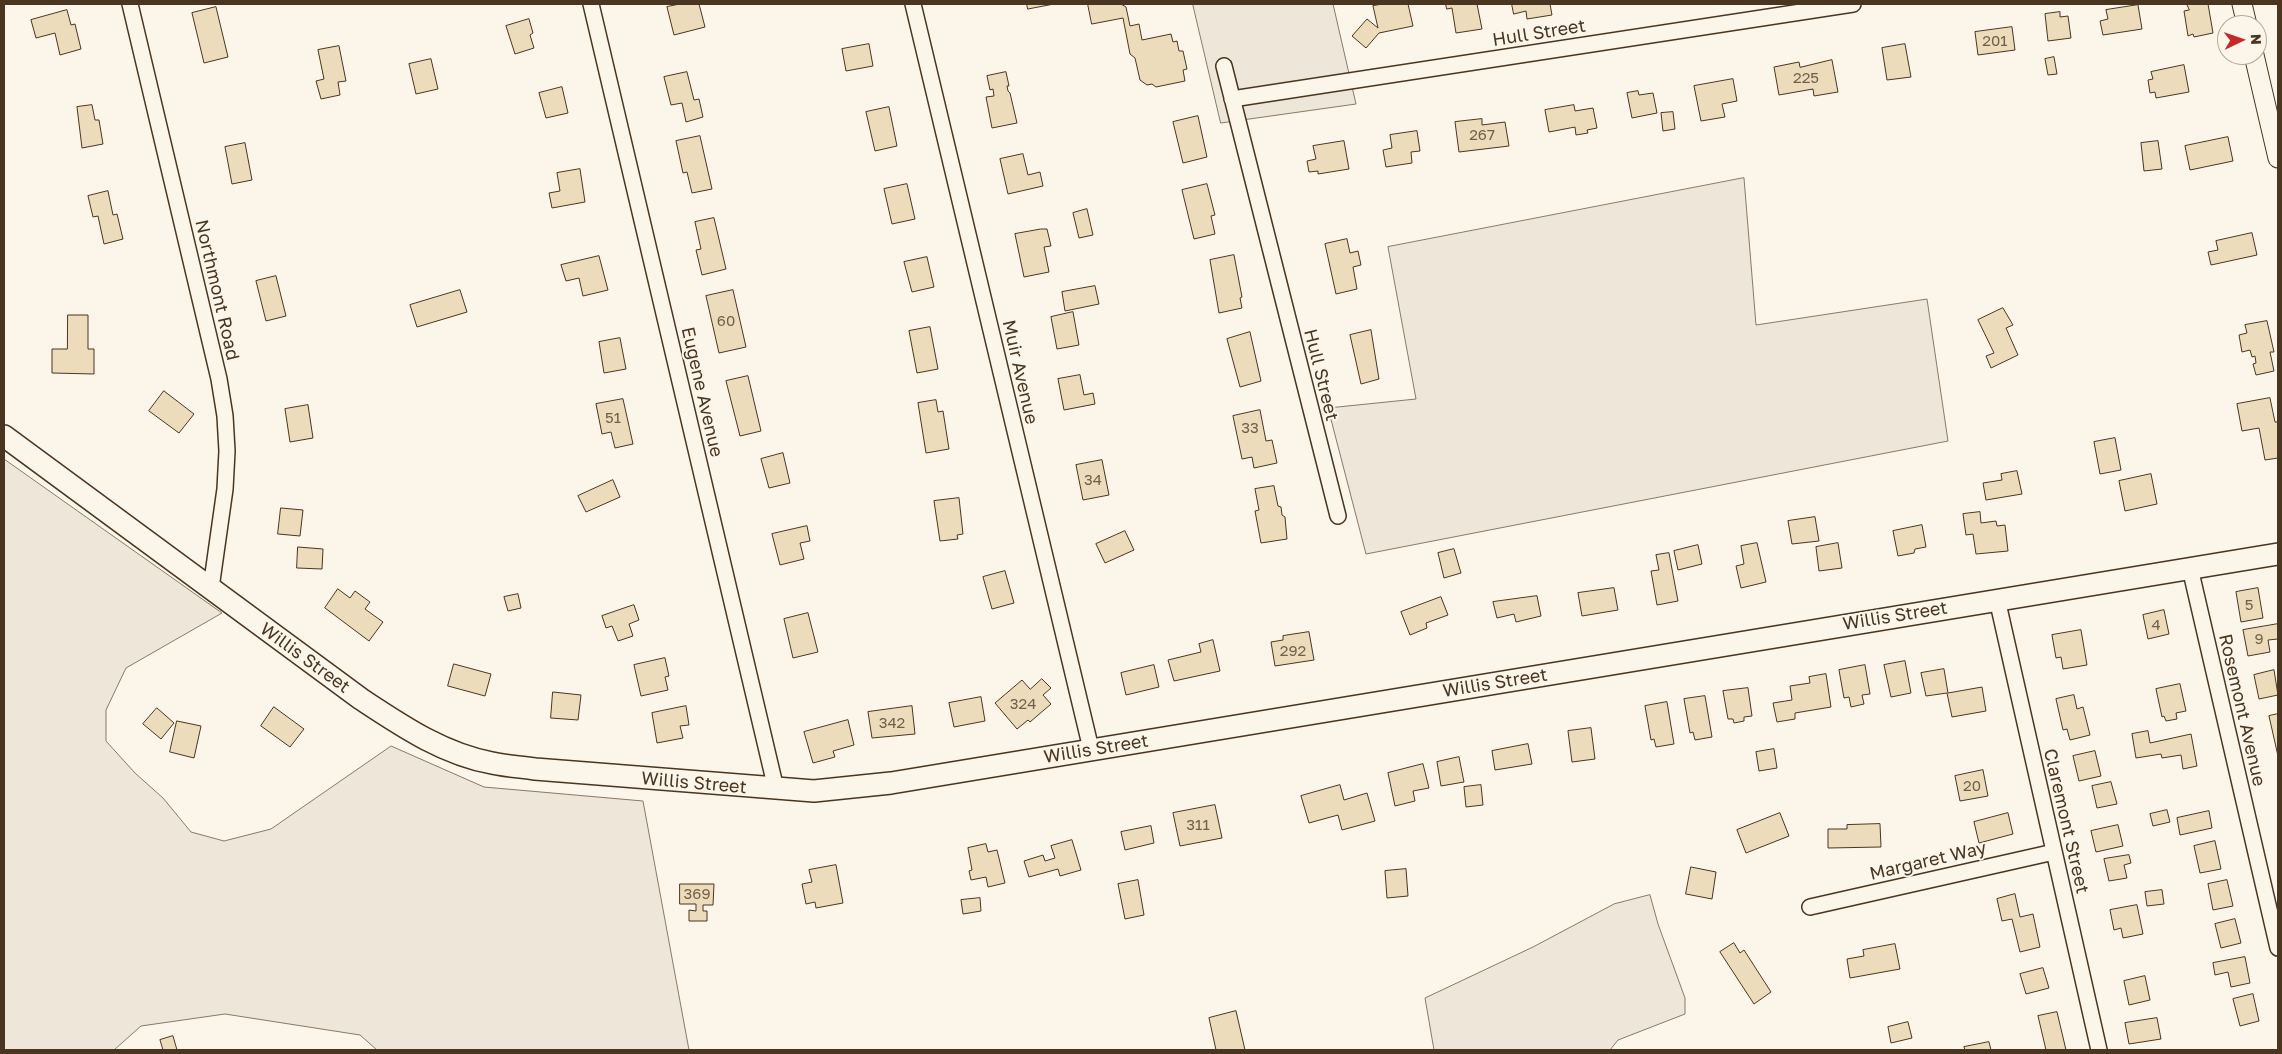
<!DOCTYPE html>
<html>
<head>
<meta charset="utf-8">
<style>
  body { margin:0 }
  #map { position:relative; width:2282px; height:1054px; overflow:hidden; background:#fbf6e9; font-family:"Golos Text",sans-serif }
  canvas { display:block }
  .frame { position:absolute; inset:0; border:5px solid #4a3520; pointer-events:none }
  .north { position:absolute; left:2217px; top:15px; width:50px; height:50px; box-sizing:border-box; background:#fbf6e9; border:1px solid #b4a999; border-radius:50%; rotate:87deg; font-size:14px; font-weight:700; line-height:20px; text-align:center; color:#4a3520 }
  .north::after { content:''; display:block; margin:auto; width:18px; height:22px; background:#c62828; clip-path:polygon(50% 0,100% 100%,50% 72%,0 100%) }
</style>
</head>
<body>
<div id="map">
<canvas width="2282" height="1054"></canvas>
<div class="frame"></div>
<div class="north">N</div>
</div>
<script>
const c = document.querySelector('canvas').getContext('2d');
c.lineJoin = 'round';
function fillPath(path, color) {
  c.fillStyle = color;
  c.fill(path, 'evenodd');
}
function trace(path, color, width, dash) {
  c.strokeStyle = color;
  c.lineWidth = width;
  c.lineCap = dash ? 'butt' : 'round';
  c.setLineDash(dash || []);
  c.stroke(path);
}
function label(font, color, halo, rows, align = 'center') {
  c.font = font + ' "Golos Text",sans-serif';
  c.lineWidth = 4;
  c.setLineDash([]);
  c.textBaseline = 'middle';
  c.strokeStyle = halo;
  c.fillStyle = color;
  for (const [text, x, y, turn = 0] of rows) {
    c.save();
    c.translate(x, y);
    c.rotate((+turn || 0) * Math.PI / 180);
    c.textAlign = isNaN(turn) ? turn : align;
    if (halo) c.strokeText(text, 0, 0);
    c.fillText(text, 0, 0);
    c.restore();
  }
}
const green = new Path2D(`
  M1193,4H1333L1356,104L1221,123Z
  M1744,178L1756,325L1927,299L1948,441L1366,554L1328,408L1416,399L1388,247Z
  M4,459L222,613L126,668L106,710V741L135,773L163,798L191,832L224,841L271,829L391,746L484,787L643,801L689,1050H377L360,1035L225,1014L141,1026L114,1050H4Z
  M1650,895L1658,924L1685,998V1014L1618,1040L1610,1050H1434L1425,998L1533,947L1614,904Z`);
fillPath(green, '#ede6d9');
trace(green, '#887966', 1);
const building = new Path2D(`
  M680,4H699L705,27L674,35L667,7Z
  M1027,4H1054L1028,9Z
  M1088,4H1121L1126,7L1130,26L1139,24L1142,40L1171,34L1173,42L1177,41L1179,51H1183L1187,69L1183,70L1185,81L1156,87L1152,84L1147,85L1140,80L1135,58L1130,54L1123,18L1092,24Z
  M1383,4H1408L1413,26L1379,33L1366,48L1352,36L1367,19L1378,28L1373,6Z
  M1446,4H1477L1482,29L1456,33L1452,8L1447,9Z
  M1512,4H1550L1552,15L1527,19L1526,11L1514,14Z
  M2187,4H2208L2213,33L2194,37L2193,34L2188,36L2184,11L2189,10Z
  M2138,5L2142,29L2103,35L2100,21L2108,19L2106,10Z
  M216,7L228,57L204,63L192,13Z
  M67,10L71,25L75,24L81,49L60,55L55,33L36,38L31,20Z
  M2060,12V17L2068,16L2071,38L2048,41L2045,14Z
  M529,19L533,33L530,35L534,48L515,54L506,26Z
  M2012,27L2015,50L1978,55L1975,32Z
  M869,44L873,66L846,71L842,49Z
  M1905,44L1911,77L1887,80L1882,48Z
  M339,46L346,81L338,82L340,95L321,99L316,81L324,79L318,50Z
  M2054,57L2057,74L2048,75L2045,59Z
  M431,59L438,89L416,94L409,64Z
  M1832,60L1838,92L1814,96L1813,89L1779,95L1774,67L1799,62L1800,67Z
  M2184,65L2189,92L2156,98L2155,92L2150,93L2148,80L2153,79L2151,72Z
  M687,72L694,100L699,99L703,117L686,122L682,103L671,105L664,77Z
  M1006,72L1009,86H1007L1008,91L1010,93L1017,123L992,128L986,97L994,96L993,89L990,90L987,76Z
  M1733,79L1737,101L1722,104L1725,117L1701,121L1694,86Z
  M562,87L568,113L546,118L539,93Z
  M1638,91L1639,95L1653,93L1657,113L1632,118L1627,93Z
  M92,105L95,120H99L103,144L82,148L77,107Z
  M1574,105L1575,111L1593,108L1597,128L1587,130L1588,133L1576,135L1575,127L1549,132L1545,110Z
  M889,107L897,146L875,151L866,112Z
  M1673,112L1675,129L1663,131L1661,113Z
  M1198,116L1207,157L1183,163L1173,122Z
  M1482,119V125L1505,122L1509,146L1459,152L1455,122Z
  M1417,131L1420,151L1411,152L1412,163L1386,167L1383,150L1392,148L1390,135Z
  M700,136L712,189L692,193L687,172L683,173L676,141Z
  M2228,137L2233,161L2190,170L2185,146Z
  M1344,141L1349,169L1318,174V171L1309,172L1307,161L1316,159L1313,146Z
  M2158,141L2162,169L2144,171L2141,143Z
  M245,143L252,180L232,184L225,147Z
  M1023,154L1028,175L1040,172L1043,186L1008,194L1000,159Z
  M580,169L585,202L552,208L549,193L560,191L557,173Z
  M907,184L915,219L892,224L884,189Z
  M1207,184L1215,215L1211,216L1215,234L1194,239L1182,190Z
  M108,191L113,215L117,214L123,239L104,244L98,216L93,217L88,196Z
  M1087,209L1093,235L1079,238L1073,213Z
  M714,218L726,269L702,275L696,250L701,249L695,222Z
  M1041,229H1047L1051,246L1044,247L1049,272L1024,277L1015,234Z
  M2252,233L2257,255L2211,265L2208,252L2218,250L2216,241Z
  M1347,239L1350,253L1358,251L1361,265L1353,267L1357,289L1336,294L1325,244Z
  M1234,255L1242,297L1240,298L1242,308L1219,313L1210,260Z
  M599,256L608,290L583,296L579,278L566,281L561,265Z
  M927,257L934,287L912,292L904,262Z
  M276,276L286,316L266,321L256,281Z
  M1095,286L1099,304L1065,311L1062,292Z
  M460,290L467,312L417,327L410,305Z
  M733,290L746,347L719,353L706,296Z
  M2003,308L2013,325L2006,328L2018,355L1991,368L1986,356L1994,353L1978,320Z
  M1073,312L1079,345L1057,349L1051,317Z
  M68,315H88V349H94V374L52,373V349H67Z
  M2267,321L2274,352H2270L2274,371L2256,375L2253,364L2256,363L2255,356L2252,357L2250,350L2242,352L2239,335L2247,333L2245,325Z
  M930,327L938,369L917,373L909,331Z
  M1371,330L1379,379L1361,384L1350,335Z
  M1250,332L1261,381L1240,387L1227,339Z
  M620,338L626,369L604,373L599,342Z
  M1080,375L1084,395L1093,393L1095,404L1064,410L1058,379Z
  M748,376L761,431L740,436L726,381Z
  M164,391L194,414L179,433L149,411Z
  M2270,398L2275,422H2278V458L2265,460L2259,428L2242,431L2237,404Z
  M623,399L633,444L615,448L611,432L602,434L596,404Z
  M936,400L938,412L943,411L949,449L926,453L918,403Z
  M308,405L313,438L290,442L285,409Z
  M1260,410L1266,441L1272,440L1277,463L1254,468L1252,457L1242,459L1233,416Z
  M2115,438L2121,470L2100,474L2094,442Z
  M783,453L790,483L769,488L761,459Z
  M1102,460L1109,495L1083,500L1076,465Z
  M2017,471L2022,494L1986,500L1983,483L2002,480L2001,474Z
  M2151,474L2157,504L2125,511L2119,481Z
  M613,480L620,497L586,512L578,496Z
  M1274,486L1278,506L1281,507L1282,515L1285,517L1287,539L1261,543L1255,511L1259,510L1255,489Z
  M959,498L963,534L957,535L958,539L940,541L934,501Z
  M281,508L303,510L300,536L278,534Z
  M1980,512L1981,523L1996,521L1997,526L2005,525L2008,551L1976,554L1973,534L1966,535L1963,514Z
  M1815,517L1819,541L1792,544L1788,521Z
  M1922,525L1926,547L1915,549L1914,553L1898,556L1893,531Z
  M807,526L810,541L800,543L804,559L780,565L772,534Z
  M1125,531L1134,550L1105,563L1096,544Z
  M1757,543L1766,582L1741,588L1736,566L1744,564L1741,546Z
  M1838,543L1842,568L1819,571L1816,547Z
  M1698,545L1702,564L1678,570L1674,551Z
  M298,547L323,549L322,569L297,568Z
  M1454,549L1461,573L1444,578L1438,553Z
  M1669,553L1678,601L1657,605L1651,571L1659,570L1656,555Z
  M1005,571L1014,603L992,609L983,577Z
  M1614,588L1618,610L1582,616L1578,593Z
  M2258,588L2263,618L2241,622L2236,592Z
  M338,589L350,598L355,591L370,602L365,609L383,622L369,641L325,608Z
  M518,594L521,608L508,611L504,597Z
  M1537,596L1541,616L1516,622L1514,614L1497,618L1493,602Z
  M1441,597L1448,615L1426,623L1427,628L1410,635L1401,612Z
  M634,605L639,620L629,624L633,636L618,641L612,626L606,628L602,616Z
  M2164,610L2169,634L2148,639L2143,615Z
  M808,613L818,652L793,658L784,619Z
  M2278,624V639L2268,640L2270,652L2248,656L2243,630Z
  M2081,630L2087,665L2063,669L2061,657L2056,658L2052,635Z
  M1309,632L1314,660L1275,666L1271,642L1283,640V636Z
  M1213,640L1220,671L1174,681L1168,660L1201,652L1199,644Z
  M665,658L669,676L665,677L668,690L641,696L634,665Z
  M1905,661L1911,693L1891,697L1884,665Z
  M454,664L491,674L485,696L448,686Z
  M1154,665L1159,687L1126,695L1121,673Z
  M1865,665L1870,694L1862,695L1864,704L1851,707L1849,697L1844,698L1839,670Z
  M1944,669L1948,693L1982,687L1986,711L1952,717L1947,693L1926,696L1921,673Z
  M2274,670L2278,695L2259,699L2254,675Z
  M1826,674L1831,707L1795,713V719L1777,722L1773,703L1792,700L1790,686L1810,683L1809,677Z
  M1042,679L1051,688L1043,695L1051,704L1030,722L1028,720L1017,729L995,703L1022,680L1030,689Z
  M2180,684L2186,711L2176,713L2177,719L2166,721L2164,716L2162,717L2156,689Z
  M1748,688L1752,716L1744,717V721L1734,723L1733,719H1728L1723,691Z
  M553,692L581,695L578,720L551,718Z
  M2074,695L2077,709L2083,707L2090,735L2070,740L2067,729L2063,730L2056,699Z
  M1705,696L1712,737L1695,740L1693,732L1690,733L1684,699Z
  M981,697L985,721L954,727L949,703Z
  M1667,702L1674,744L1656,747L1654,739L1651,740L1645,706Z
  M686,706L689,725L680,726L683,738L657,743L652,713Z
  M912,706L915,734L872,738L868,712Z
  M274,707L304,729L290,747L261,726Z
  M157,708L174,723L161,739L143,724Z
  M2278,714V756L2269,716Z
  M848,720L854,745L833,751L835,757L813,763L804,732Z
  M177,721L201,726L194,758L170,752Z
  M1591,728L1595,759L1572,762L1568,731Z
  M2148,731L2150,743L2191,734L2197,766L2183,769L2181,755L2162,758L2161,754L2136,758L2132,734Z
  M1528,744L1532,764L1495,770L1492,751Z
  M1774,749L1777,768L1759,771L1756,752Z
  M2095,751L2101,776L2079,781L2073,756Z
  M1459,757L1464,782L1441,786L1437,762Z
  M1423,764L1429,788L1413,791L1415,801L1395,806L1388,773Z
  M1983,770L1988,796L1960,801L1955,776Z
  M2111,782L2117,804L2097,808L2092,786Z
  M1340,785L1344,800L1367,793L1375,821L1342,830L1338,815L1309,823L1301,796Z
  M1481,785L1483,805L1466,807L1464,787Z
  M1215,805L1222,838L1180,846L1173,813Z
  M2167,810L2170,822L2153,826L2150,814Z
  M2209,811L2212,828L2180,835L2177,818Z
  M1780,813L1789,836L1746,853L1737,830Z
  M2008,813L2013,834L1979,843L1974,822Z
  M1880,824L1881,847L1828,848V829H1847V825Z
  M2118,825L2123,846L2096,852L2091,831Z
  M1151,826L1154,843L1125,850L1121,832Z
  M1072,840L1081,870L1060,876L1058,869L1029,877L1024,861L1043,855L1045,861L1055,858L1051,846Z
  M2215,841L2221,869L2200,873L2194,846Z
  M986,844L988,852L997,850L1005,883L988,887L986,877L971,880L969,871L972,870L968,848Z
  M2129,855L2131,863L2124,865L2127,878L2109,881L2104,859Z
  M836,865L843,903L816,908L815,902L806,904L802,884L812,882L809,870Z
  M1691,867L1716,872L1712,899L1686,894Z
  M1406,869L1408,896L1387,898L1385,871Z
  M1138,880L1144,915L1125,919L1118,884Z
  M2227,880L2233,906L2213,910L2208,884Z
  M680,884H714L713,905H703V911H707V921H689V910L696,911V904H680Z
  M2162,890L2164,904L2147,906L2145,892Z
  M2015,894L2020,917L2033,914L2040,947L2020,952L2012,919L2002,921L1997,899Z
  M980,898L981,911L963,914L961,900Z
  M2137,905L2143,934L2123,938L2121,928L2114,930L2110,910Z
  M2235,919L2241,943L2221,948L2215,924Z
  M1734,943L1740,953L1744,950L1771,992L1754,1004L1720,952Z
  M1895,944L1900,969L1850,978L1847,959L1864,956L1863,950Z
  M2245,957L2250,983L2231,987L2228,972L2215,975L2213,963Z
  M2043,968L2049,988L2026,994L2020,974Z
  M2145,976L2150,1000L2129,1005L2124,981Z
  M2253,994L2259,1021L2240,1026L2233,999Z
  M1236,1011L1245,1050H1216L1209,1018Z
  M2057,1012L2066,1050H2046L2038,1016Z
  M2157,1018L2161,1039L2129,1044L2125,1023Z
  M1908,1022L1912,1038L1891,1043L1888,1027Z
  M173,1036L177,1050H163L160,1040Z
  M1989,1042L1991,1050H1965L1964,1047Z`);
fillPath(building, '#ecdcbc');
trace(building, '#4a3520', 1);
const minor = new Path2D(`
  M130,4L219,379L225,416L227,451L225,489L211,588
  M591,4L776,789
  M913,4L1091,749
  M1224,66L1338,516
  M1232,99L1853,4
  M2190,568L2278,948
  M1997,599L2099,1050
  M1810,907L2054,852`);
const tertiary = new Path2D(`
  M2242,4L2247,25
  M2254,55L2278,158`);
const secondary = new Path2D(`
  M4,436L361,699C402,726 443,754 492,763C506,766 521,767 535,769L814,791L891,783L2278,554`);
trace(minor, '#4a3520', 18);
trace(tertiary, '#4a3520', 21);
trace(secondary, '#4a3520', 24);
trace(minor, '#fbf6e9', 15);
trace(tertiary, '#fbf6e9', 19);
trace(secondary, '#fbf6e9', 21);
label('15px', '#725f47', null, [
  ["201",1995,41],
  ["225",1806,78],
  ["267",1482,135],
  ["60",726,321],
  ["51",613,418],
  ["33",1250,428],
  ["34",1093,480],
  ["5",2249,605],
  ["4",2156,625],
  ["9",2259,639],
  ["292",1293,651],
  ["324",1023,704],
  ["342",892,723],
  ["20",1972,786],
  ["311",1198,825],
  ["369",697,894]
]);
label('18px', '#4a3520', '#fbf6e9', [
  ["Hull Street",1539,33,-9],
  ["Northmont Road",217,290,77],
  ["Muir Avenue",1020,372,77],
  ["Hull Street",1321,375,76],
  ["Eugene Avenue",702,392,77],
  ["Willis Street",1895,616,-9],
  ["Willis Street",305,658,36],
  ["Willis Street",1495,683,-9],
  ["Rosemont Avenue",2242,710,77],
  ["Willis Street",1096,749,-9],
  ["Willis Street",694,783,5],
  ["Claremont Street",2066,821,77],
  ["Margaret Way",1928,861,-13]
]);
</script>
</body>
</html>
